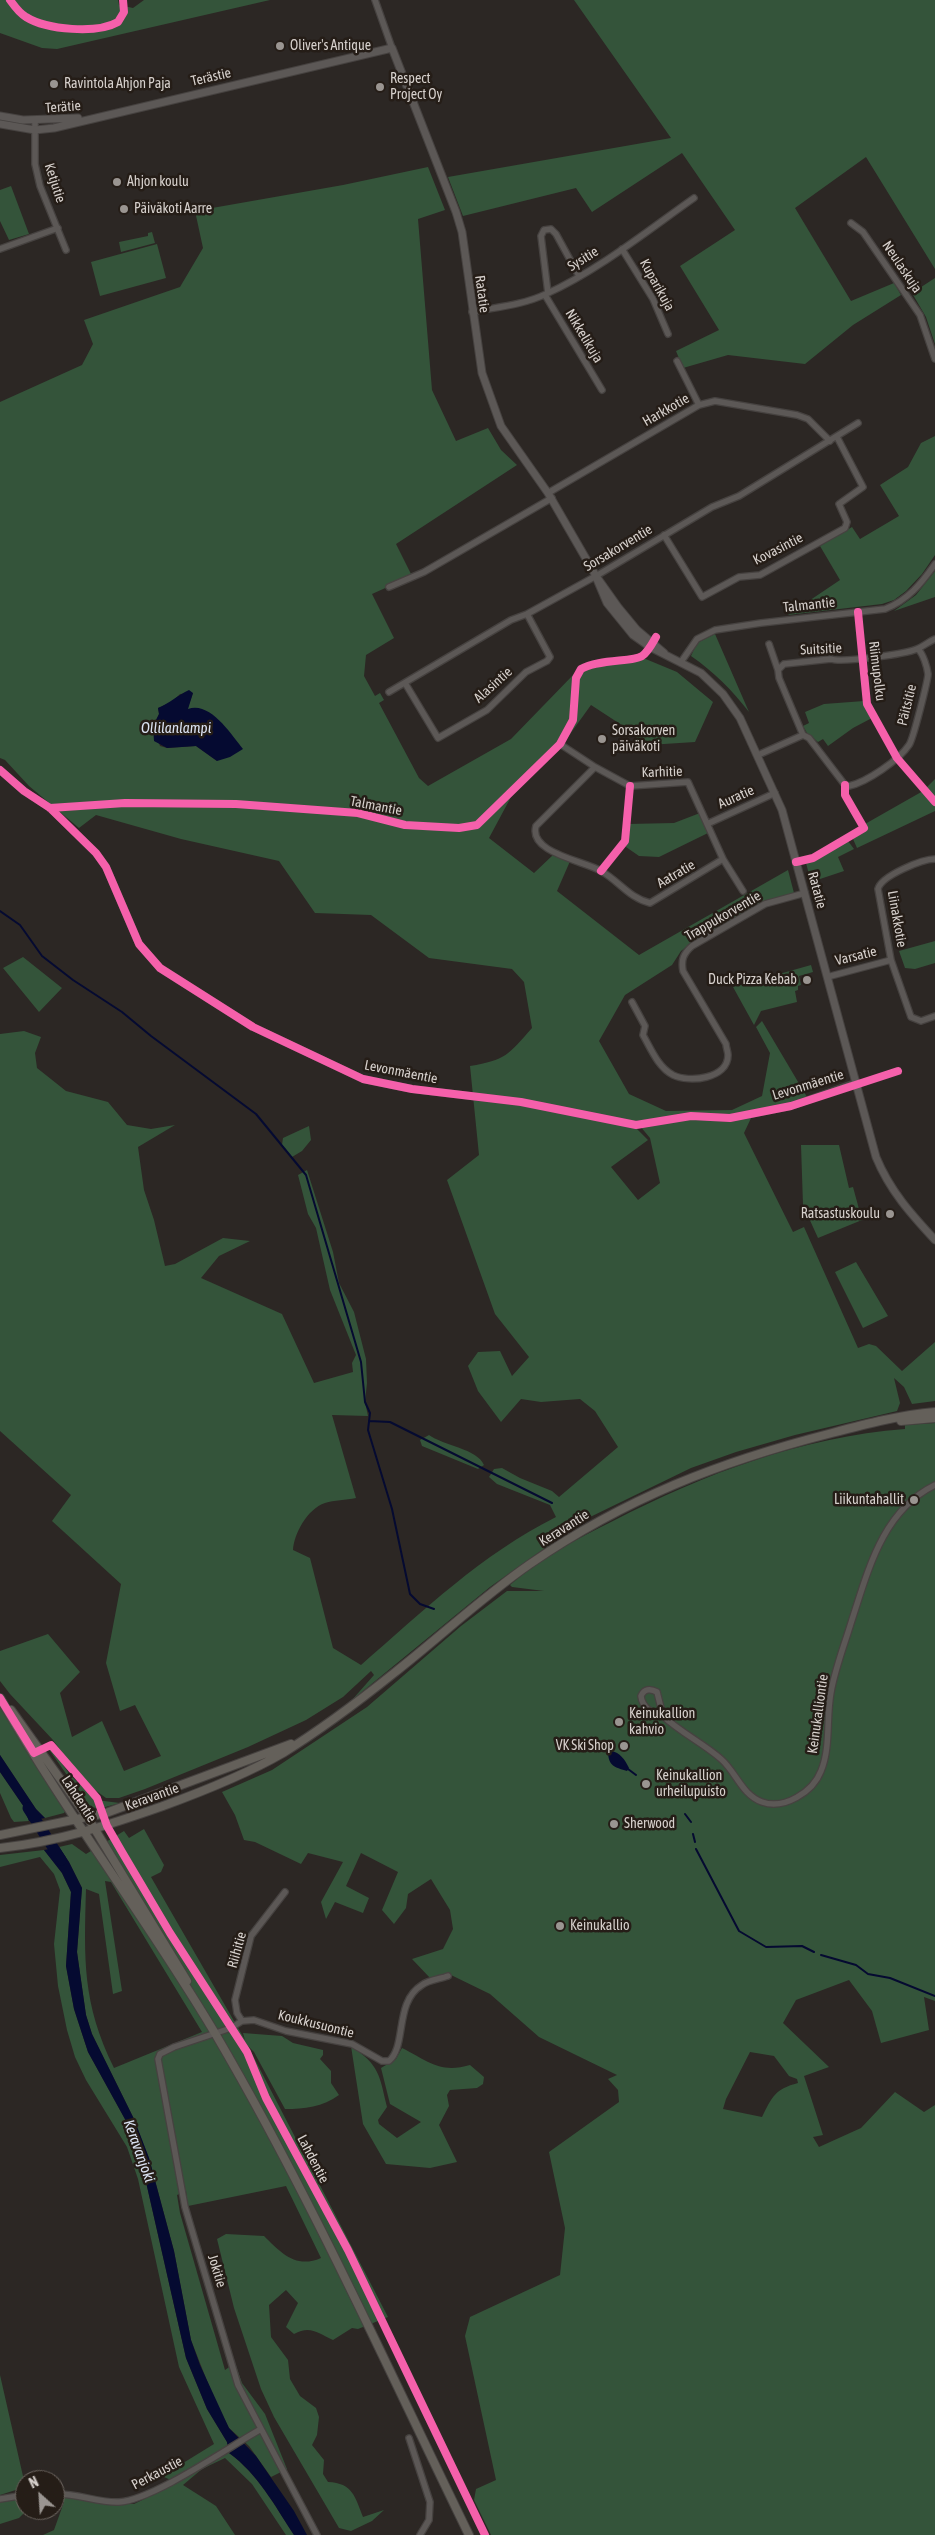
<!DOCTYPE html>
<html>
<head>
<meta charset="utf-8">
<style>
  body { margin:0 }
  #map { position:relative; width:935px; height:2535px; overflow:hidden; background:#2c2724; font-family:"Asap Condensed",sans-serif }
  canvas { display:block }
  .north { position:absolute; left:15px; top:2470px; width:50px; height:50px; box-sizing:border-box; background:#251d17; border:1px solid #6c655f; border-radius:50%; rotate:334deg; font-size:14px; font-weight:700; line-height:20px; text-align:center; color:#d6d0cc }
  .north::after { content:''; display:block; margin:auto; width:18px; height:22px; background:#9a9591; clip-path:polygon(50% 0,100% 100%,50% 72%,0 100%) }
</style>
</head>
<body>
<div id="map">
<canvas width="935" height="2535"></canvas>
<div class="north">N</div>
</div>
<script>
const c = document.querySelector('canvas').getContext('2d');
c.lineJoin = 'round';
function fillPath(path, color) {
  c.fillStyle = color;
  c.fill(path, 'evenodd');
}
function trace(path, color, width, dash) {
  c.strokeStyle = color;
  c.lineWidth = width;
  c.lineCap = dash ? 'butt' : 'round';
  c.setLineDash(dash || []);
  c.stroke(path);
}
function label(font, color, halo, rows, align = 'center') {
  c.font = font + ' "Asap Condensed",sans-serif';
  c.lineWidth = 5;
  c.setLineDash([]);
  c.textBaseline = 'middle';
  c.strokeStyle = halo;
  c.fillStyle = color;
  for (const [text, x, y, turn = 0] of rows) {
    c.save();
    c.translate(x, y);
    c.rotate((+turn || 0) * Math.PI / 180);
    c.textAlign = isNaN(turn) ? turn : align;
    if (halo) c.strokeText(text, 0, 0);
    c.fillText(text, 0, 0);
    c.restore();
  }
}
fillPath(new Path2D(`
  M0,0H118L119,5L133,8L144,0H270L57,49L42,48L0,33Z
  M574,0H935V269L866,157L795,208L851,301L894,283L901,295L853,325L805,364L728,355L683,368L676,351L719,330L680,266L735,230L682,153L592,212L576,188L463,216L448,177L671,138Z
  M428,167L445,210L418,219L432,390L456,441L488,428L501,450L517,465L396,544L412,576L372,594L394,638L366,655L364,676L375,696L380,693L384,700L379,703L419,778L428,786L511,739L575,673L591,662L636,655L677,672L713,702L695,742L633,746L637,735L591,705L560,748L511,797L489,838L534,873L553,855L571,859L557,891L639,955L788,870L794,893L766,901L690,944L681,951L672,965L625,995L599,1041L629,1094L666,1111L732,1110L762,1096L770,1053L756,1027L762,1021L807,1097L790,1105L730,1116L690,1115L635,1127L648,1140L611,1167L638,1200L660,1183L650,1138L640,1126L691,1118L752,1116L744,1133L793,1232L804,1227L858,1348L869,1344L876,1346L902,1371L935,1342V1401L912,1404L904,1387L894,1378L900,1403L897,1411L795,1435L736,1452L691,1468L586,1519L490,1587L352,1700L374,1675L371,1671L343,1697L306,1720L248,1747L145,1789L119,1798H106L84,1782L53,1740L10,1694L0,1681V1651L48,1634L80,1672L60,1693L72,1737L102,1721L124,1771L161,1756L135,1705L120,1711L106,1663L121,1584L52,1521L71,1495L0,1431V1034L24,1031L41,1037L35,1053L37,1068L66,1091L108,1102L127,1125L151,1129L175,1125L138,1147L144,1190L154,1220L165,1266L175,1264L223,1238L250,1241L219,1256L201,1278L282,1314L314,1383L353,1372L352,1363L356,1355L330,1290L316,1228L308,1214L298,1175L307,1170L333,1252L339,1283L354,1312L366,1359L367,1383L365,1402L368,1416L332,1415L356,1498C346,1500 334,1500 325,1503C307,1509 294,1534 293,1550L310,1558L333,1648L361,1665C423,1611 482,1554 556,1517L550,1505L497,1484L489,1477L494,1469L502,1468L520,1478L552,1491L559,1497L618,1447L595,1411L580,1399L541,1402L521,1399L501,1422L478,1391L468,1366L478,1352L500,1351L512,1376L529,1357L495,1314L447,1180L479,1155L470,1066C506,1060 508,1055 532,1028L524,982L512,969L429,958L371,915L315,913L279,861L181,839L96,815L79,828L29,786L5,760L0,758V402L82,365L93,344L84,320L180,287L203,248L195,211L343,185ZM193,693L187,710L217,761L196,746L167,748L160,746L153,726L159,714L158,708L172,702L180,694Z
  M11,186L29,234L9,240L0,221V190Z
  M152,232L155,243L121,252L119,242L148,236V233Z
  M157,244L166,278L100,296L91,262Z
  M935,278V344L926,317L912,293Z
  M935,436V555L922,574L906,591L894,600L882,604L788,615L840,580L820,546L852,527L860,539L899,516L880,485L908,467L921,443Z
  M935,571V597L894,611L916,595Z
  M715,634L749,712C732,690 714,672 691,656L697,643Z
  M864,701L872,718L853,728L828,746L823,739L818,742L807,733L803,726L809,723L805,712L824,704Z
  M935,779V811L857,848L853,839L867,829L865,824L923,791Z
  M700,813L708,833L659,857L639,856L626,847L628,824L674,823Z
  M848,841L854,849L838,857L844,871L811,882L806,863Z
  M935,941V963L915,969L905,968L899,951Z
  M23,957L62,988L39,1012L3,968Z
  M811,965L813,972L799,976L801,985L798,986V990L795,991L797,1002L761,1011L754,1025L733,987Z
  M309,1126L311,1140L302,1151L292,1157L282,1145L283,1138Z
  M801,1145H839L849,1188L853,1187L862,1220L818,1238L803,1205Z
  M856,1262L888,1316L863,1328L835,1272Z
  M935,1423V2001L924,1997L929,2030L881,2043L872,2011L849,1980L796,2000L783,2023L829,2067L804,2076L823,2135L813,2137L819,2147L861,2128L895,2092L924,2112L935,2105V2535H491L474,2500L476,2489L496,2480L465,2336L470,2317L560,2275L565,2228L549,2152L619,2102L618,2090L608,2079L617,2075L539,2037L490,1994L451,1975L431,1979L412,1959L443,1949L453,1929L450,1910L431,1879L408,1894L406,1908L394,1924L382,1910L398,1872L361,1853L346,1886L369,1898L363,1913L335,1902L326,1919L321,1902L343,1862L308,1853L301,1864L255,1842L244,1840L235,1815L222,1792L272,1770L367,1707L461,1626L507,1591H544L512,1587L510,1585C540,1558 577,1539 613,1521C704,1474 801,1437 905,1429V1425ZM750,2052L774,2056L789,2076L797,2079L798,2083C775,2089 772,2097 762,2117L723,2109L726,2099Z
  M429,1435C442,1445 478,1449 484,1465L478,1469L422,1446L420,1440Z
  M0,1705L67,1809L64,1813L45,1818L36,1809L0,1755Z
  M51,1747L70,1775L96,1800L120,1803L98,1809L88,1805L48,1748Z
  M0,1772L24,1807L29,1821L14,1822L11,1818L0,1793Z
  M144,1829L164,1865L161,1872L151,1877L245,2040L243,2033L282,2036L293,2043L323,2050V2055L320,2059L331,2071V2083L339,2095C323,2107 304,2109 285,2109L254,2052L248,2046L388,2317L358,2329L352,2328L333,2340C318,2333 310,2325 294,2334L286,2327L298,2303L286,2290L269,2305L271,2337L288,2360L290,2379L300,2396L316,2408L319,2417L317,2435L312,2445L324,2460L323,2474L328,2482C353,2483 355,2497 363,2517L384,2510L372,2521L351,2531L339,2528L274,2417L261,2389L234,2308L217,2239L226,2234L264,2236C281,2253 296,2269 321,2258L286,2186L188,2206L186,2191L177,2195L180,2213L225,2370L235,2363L242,2383L265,2414L287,2469L271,2477L249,2446L229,2428L216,2404L191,2340L174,2251L149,2158L134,2119L92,2034L86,2015L77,1952L82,1888L69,1862L59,1847L72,1844L86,1854L124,1831L129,1838ZM105,1881L111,1882L202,2032L114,2068C82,2003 84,1959 86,1889L99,1894L113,1994L122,1991Z
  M44,1850L62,1873L71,1892L66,1966L74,2009L88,2052L126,2121L141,2160L186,2358L207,2409L227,2442L229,2453C258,2474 275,2506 294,2535H286L252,2484L225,2458L202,2469L183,2485L216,2506L235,2535H43L54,2530L64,2502L55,2503V2496L106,2504H134L177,2483L162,2476L214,2444L179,2367L138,2179L127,2147L86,2080L75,2057L67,2030L58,1986L54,1944L60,1890L54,1874L40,1857L0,1867V1855Z
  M351,2046C380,2066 379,2074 387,2107L378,2120L379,2124L397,2138L421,2122L390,2104L381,2068L396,2059L402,2048C428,2061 440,2074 470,2065L484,2077L483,2084L477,2088L450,2090L447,2095L449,2106L439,2125L457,2162L430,2168L386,2164L363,2124Z
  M0,2375L25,2485V2487L0,2495Z
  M25,2498L27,2510L19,2518L0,2524V2502Z`), '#34543a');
fillPath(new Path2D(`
  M189,690L193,693L188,709C210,701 231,734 243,749L230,757L217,761L196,746L167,748L154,741L153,726L159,714L158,708C170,703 178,695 189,690Z
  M608,1746L611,1751C620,1752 625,1760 629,1768L627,1771C609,1766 608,1763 608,1746Z
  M0,1755L36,1809L45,1818L29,1821L24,1807L0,1772Z
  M59,1847L69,1862L82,1888L77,1952L86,2015L92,2034L134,2119L149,2158L174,2251L191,2340L200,2365L229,2428L256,2456L294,2511L307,2535H294C275,2506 258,2474 229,2453L227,2442L207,2409L186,2358L141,2160L126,2121L88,2052L74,2009L66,1966L71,1892L62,1873L44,1850Z`), '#050a31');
trace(new Path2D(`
  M0,911L20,925L42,956L73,980L122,1012L151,1036L256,1114L306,1175L361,1362L365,1402L370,1413L368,1430L392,1509L410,1594L420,1604L434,1609
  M369,1421L390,1422L552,1503
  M628,1769L636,1775
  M685,1814L691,1822
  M693,1834L695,1842
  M696,1849L739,1931L766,1947L802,1946L814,1952
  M821,1955L856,1965L868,1974L890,1978L935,1996`), '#050a31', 2);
trace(new Path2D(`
  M28,1808L61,1860`), '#050a31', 11);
const minor = new Path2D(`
  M375,0L392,48
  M35,121V164L40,186L66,250
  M851,223L863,232L920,315L935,359
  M0,249L58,228
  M622,249L653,299L668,334
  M548,293L541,236L544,230L551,229L556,234L579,276
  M545,295L602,390
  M472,312C497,307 523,305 546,294C599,270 647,231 694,198
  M677,361L699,405
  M548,493L699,405L715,401L797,415L808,419L830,441
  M664,535L702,597L739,577L760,575L845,528L847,522L839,504L863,487L837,437
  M389,587L424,572L552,498
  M769,644L778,670
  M681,662L697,639L715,630L761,623L885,609C908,600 921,584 935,564
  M405,683L438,738L487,710L526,672L547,661L550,657L527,614
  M389,692L511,620L527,614L596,576L712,507L739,496L858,423
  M803,735L809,738L845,785L849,786C867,782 899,760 909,745C913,740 928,680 928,674C927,666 923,654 918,649
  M803,735L779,678L778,670L784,664L831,659C842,663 905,654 917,649C924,646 928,642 935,639
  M560,744L595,767
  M758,755L803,735
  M595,767L630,786L688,782L723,859L650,903C629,898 619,881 601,871C585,861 528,853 536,826Z
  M0,770L24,791L50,808L96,853L106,867L139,944L160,968L253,1027L363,1079L412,1089L521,1102L636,1125L691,1116L730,1118L791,1106L855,1083
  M707,824L775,793
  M723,859L743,891
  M935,859C922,859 881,876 878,889L891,960L911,1017L921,1021L935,1016
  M827,977L891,960
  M632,1002L645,1026L643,1035C651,1049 658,1067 673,1075C689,1083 728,1079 728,1055C728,1052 726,1047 726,1044L683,971C681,960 683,954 692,946L765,904L805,893
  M663,1716L657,1692C650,1688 644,1689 641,1696C642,1707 653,1715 663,1716C681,1733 703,1743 721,1759C736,1772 742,1795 762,1802C784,1810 813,1792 821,1771C831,1747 826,1718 831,1692C835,1669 844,1646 851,1623C868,1571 882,1511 935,1485
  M242,2021L237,2013L235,2000L251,1936L285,1892
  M409,2438L430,2502L429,2520L420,2535
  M55,2494C77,2493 98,2503 119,2502C153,2500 229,2447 261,2429
  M0,2499L25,2495
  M317,2535L238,2385L185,2207L158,2059L160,2054L174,2047L231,2028L242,2021L254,2020L286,2031L352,2044L382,2061H389C407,2046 394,2002 422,1985C429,1980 440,1979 448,1976`);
const tertiary = new Path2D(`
  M0,116L23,120L78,118
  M0,124L35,130L54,128L392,48L456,212L462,232L482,373L501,426L548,493L596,576L618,607L637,630L664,653
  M596,577L607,603L633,635L650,647L701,673L723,694L740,718L782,810L876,1157C890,1191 911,1214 935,1240`);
const secondary = new Path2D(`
  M901,1421L935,1418
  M0,1698C66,1814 148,1920 216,2035C311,2197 387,2367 469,2535
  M11,1710L88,1818L187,1981
  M0,1835L106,1813L291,1744
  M0,1848C57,1842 109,1825 163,1806C204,1791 245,1775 283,1753C322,1729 359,1701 394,1673C440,1637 482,1597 530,1564C626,1498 719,1462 832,1433C866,1424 900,1415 935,1412`);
trace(minor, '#464240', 8);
trace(tertiary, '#464240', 9);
trace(secondary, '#464240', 10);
trace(minor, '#5c5856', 5.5);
trace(tertiary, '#5c5856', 7);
trace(secondary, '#64605a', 8);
trace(new Path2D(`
  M10,0C15,7 19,13 26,17C47,30 97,34 118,22L124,12L123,0
  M858,612L867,704L897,758L935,802
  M0,770L24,791L50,808L96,853L106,867L139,944L160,968L253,1027L363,1079L412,1089L521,1102L636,1125L691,1116L730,1118L791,1106L898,1071
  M50,808L125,803L236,804L358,813L405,825L459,828L477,825L560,744L573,720L576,678L581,669C598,659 634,662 642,656C648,652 652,644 656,637
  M796,862L813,858L864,828L845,795V785
  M601,871L625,841L630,786
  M0,1698L34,1753L51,1745L97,1798L107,1826L122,1852L170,1933L247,2052L266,2098L348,2250L485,2535`), '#f560ab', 8);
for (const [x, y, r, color] of [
  [280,46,5,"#9a9591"],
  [54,84,5,"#9a9591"],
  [380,87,5,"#9a9591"],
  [117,182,5,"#9a9591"],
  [124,209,5,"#9a9591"],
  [602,739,5,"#9a9591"],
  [807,980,5,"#9a9591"],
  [890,1214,5,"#9a9591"],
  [914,1500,5,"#9a9591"],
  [619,1722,5,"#9a9591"],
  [624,1746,5,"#9a9591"],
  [646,1784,5,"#9a9591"],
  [614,1824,5,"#9a9591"],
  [560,1926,5,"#9a9591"]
]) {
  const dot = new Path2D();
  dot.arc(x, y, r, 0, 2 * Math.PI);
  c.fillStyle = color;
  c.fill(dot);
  trace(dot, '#251d17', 2);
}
label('14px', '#d6d0cc', '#251d17', [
  ["Oliver's Antique",290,46],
  ["Respect",390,79],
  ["Project Oy",390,95],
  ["Ravintola Ahjon Paja",64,84],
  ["Ahjon koulu",127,182],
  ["Päiväkoti Aarre",134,209],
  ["Sorsakorven",612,731],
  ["päiväkoti",612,747],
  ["Duck Pizza Kebab",797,980,"right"],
  ["Ratsastuskoulu",880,1214,"right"],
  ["Liikuntahallit",904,1500,"right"],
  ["Keinukallion",629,1714],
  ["kahvio",629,1730],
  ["VK Ski Shop",614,1746,"right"],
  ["Keinukallion",656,1776],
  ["urheilupuisto",656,1792],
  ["Sherwood",624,1824],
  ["Keinukallio",570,1926]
], 'left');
label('14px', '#d6d0cc', '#251d17', [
  ["Terästie",211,77,-13],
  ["Terätie",63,107,-4],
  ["Ketjutie",55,183,72],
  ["Sysitie",583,259,-32],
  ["Neulaskuja",902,267,56],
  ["Kuparikuja",657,285,61],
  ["Ratatie",482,294,82],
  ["Nikkelikuja",584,336,59],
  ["Harkkotie",666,410,-30],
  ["Sorsakorventie",618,548,-31],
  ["Kovasintie",778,549,-27],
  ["Talmantie",809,605,-6],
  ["Suitsitie",821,649,-3],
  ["Riimupolku",877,671,83],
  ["Alasintie",493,685,-42],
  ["Päitsitie",907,705,-76],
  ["Karhitie",662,772,-2],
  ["Auratie",736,797,-24],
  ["Talmantie",376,806,11],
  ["Aatratie",676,874,-30],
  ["Ratatie",817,890,75],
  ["Trappukorventie",723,916,-30],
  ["Liinakkotie",897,919,80],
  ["Varsatie",856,956,-14],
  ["Levonmäentie",401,1072,11],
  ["Levonmäentie",808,1085,-17],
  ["Keravantie",564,1528,-32],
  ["Keinukalliontie",818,1714,-82],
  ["Keravantie",152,1797,-20],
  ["Lahdentie",79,1799,57],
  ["Riihitie",237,1950,-74],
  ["Koukkusuontie",316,2024,14],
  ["Lahdentie",313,2159,62],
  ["Jokitie",217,2271,73],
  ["Perkaustie",157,2473,-28]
]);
label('italic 15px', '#dbe3f3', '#251d17', [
  ["Ollilanlampi",176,728],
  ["Keravanjoki",139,2151,70]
]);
</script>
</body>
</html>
